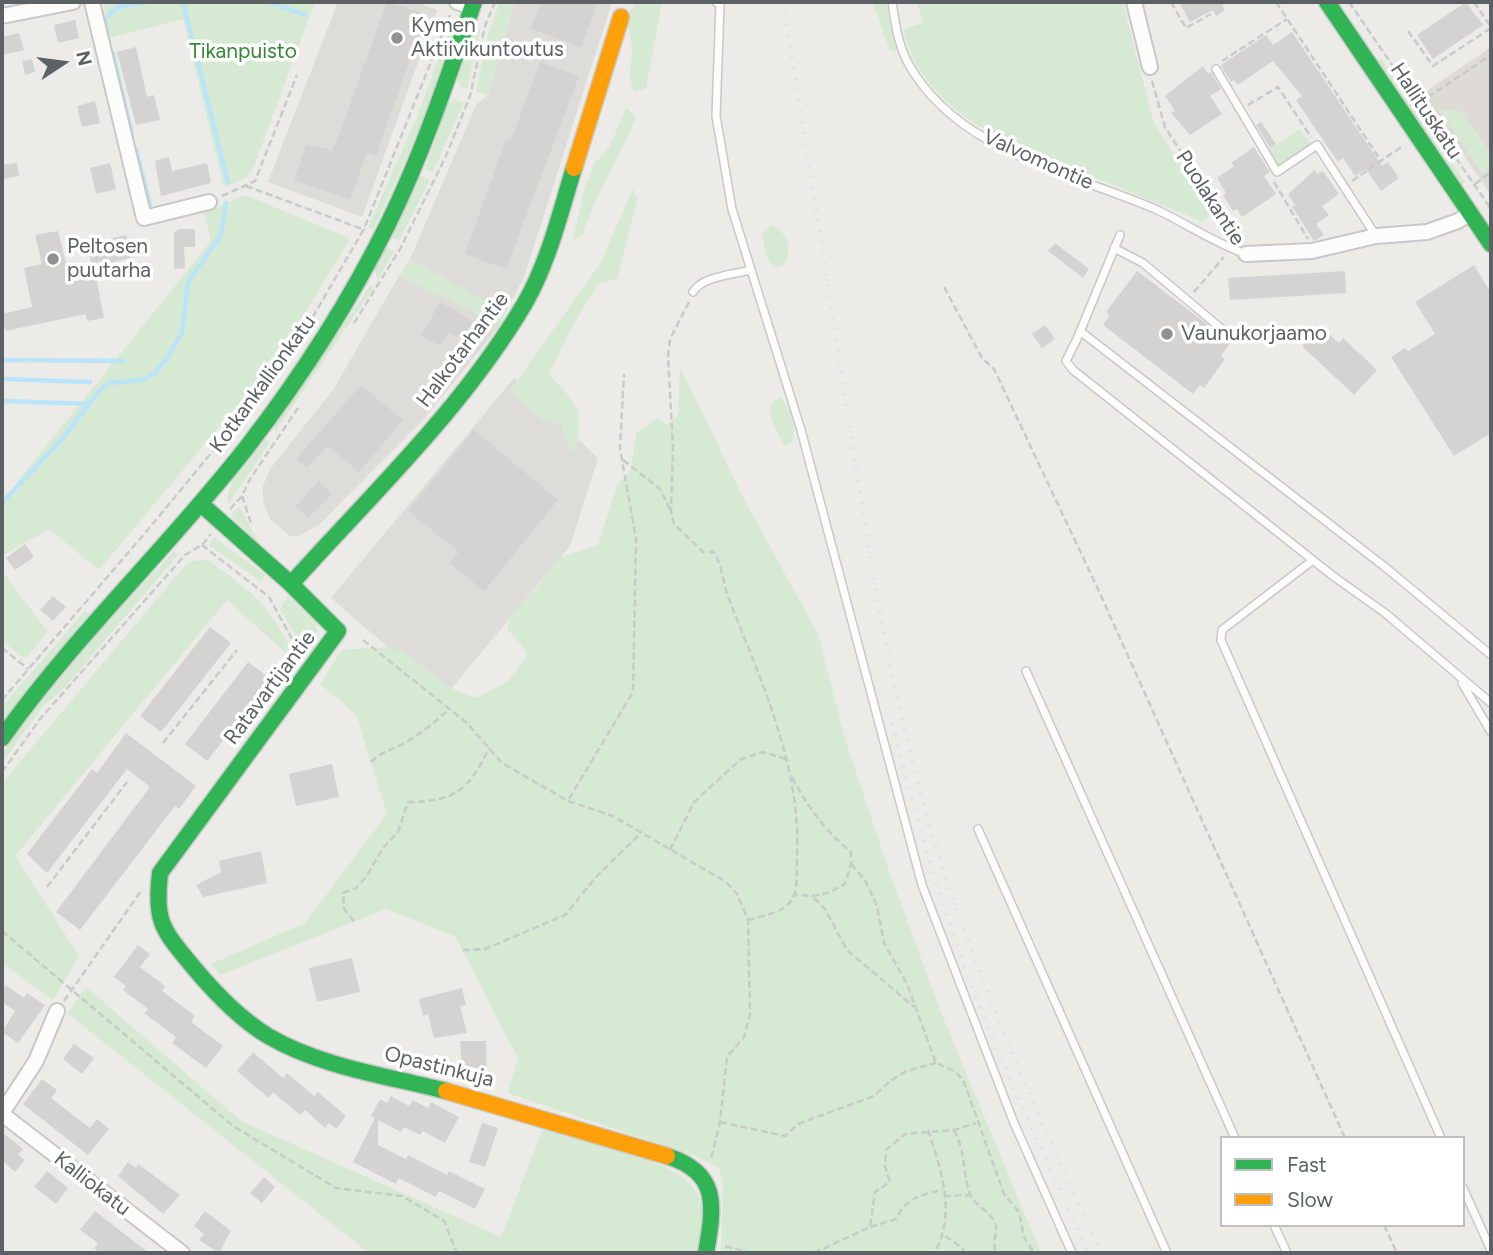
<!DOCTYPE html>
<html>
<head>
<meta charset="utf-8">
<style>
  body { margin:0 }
  #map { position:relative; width:1493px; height:1255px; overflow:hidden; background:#ecebe7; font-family:Figtree,sans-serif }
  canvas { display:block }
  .frame { position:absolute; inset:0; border:4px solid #5c6165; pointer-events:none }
  .legend { position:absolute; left:1220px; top:1136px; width:245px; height:91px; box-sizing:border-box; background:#fff; border:2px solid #bec0c1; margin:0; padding:9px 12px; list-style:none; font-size:21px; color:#5c6165 }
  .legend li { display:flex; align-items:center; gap:14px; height:35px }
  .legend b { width:35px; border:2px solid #bec0c1 }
  .north { position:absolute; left:28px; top:28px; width:70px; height:70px; -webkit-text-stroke:5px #fff; paint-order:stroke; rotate:77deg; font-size:19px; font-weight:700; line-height:28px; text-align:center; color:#5c6165 }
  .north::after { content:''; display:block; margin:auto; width:24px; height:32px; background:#5c6165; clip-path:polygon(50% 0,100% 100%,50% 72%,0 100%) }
</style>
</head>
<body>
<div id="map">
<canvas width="1493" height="1255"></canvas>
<div class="frame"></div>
<ul class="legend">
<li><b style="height:9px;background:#30b455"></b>Fast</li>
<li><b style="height:9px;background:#ff9f0a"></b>Slow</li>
</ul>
<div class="north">N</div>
</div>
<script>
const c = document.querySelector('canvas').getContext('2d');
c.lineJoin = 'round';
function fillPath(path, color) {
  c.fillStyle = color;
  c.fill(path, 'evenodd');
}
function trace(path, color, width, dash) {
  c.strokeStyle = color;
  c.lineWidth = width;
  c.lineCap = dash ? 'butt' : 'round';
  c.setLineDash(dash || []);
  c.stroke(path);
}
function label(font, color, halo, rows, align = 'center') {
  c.font = font + ' Figtree,sans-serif';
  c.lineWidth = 7;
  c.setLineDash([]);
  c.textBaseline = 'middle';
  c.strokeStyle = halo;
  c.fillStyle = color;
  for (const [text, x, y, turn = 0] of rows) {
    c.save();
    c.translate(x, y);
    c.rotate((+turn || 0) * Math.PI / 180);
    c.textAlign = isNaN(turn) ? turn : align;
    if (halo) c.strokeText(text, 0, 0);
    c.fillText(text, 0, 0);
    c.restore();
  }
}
fillPath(new Path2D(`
  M338,2H415L437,10L362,217L268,182Z
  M515,2H612L524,277L505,313L410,259L476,105L488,95Z
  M399,276L500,325L425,418L320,524L299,536H290L270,519L263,501V486L270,469L333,390Z
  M514,378L598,458L570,546L445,696L331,598Z`), '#dddcd8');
fillPath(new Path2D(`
  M1491,47V195L1422,94Z`), '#dedbd6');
fillPath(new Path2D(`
  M103,2H315L253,169L246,178L224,187L183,19L109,38Z
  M500,2H515L488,95L476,91L488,34Z
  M638,2H662L646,88L634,92C627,78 631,69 632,54C634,35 619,17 638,2Z
  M873,2H886L896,52L889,50Z
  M917,2H1123L1153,121L1212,215L1203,222C1160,204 1117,186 1074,169C1000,139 926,114 903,29L923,23Z
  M453,20L460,23L421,125L373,231L368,227L415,122Z
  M475,27L480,29L467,89L461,87L457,79Z
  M1381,58L1465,182L1462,184L1378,60Z
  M453,99L464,102L433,172L425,169L447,105Z
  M626,108L636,117C621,158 595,193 583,235L573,240L584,190L594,164L610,146Z
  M1444,110L1461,111L1491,153V168L1483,174L1440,112Z
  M1300,129L1311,145L1279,167L1268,150Z
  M421,176L430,180L399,241L392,237Z
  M633,189L637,199L617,279L598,284L568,334L549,374C576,405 585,406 576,449H569L561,424L542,420L509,392L600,264Z
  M245,195L349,238V241L277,358L99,570L49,529L2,556V501L211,241L204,213Z
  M772,225C787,231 795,254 782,266L775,267C764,258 763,245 763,232Z
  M387,247L394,251L378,280L374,269Z
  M410,259L505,313L500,325L399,276Z
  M370,286L374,287L275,432V425Z
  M680,367L745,501L818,634L845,739L888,868L940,1010L1041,1253H721L723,1181L719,1168L696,1156L508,1093L518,1058L455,936L386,909L220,975L211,964L305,923L387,814L356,714L320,684L342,650L387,647L403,651L451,688L476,698L508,681L527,656L524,648L507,629L510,615L537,588L558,558L598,545L617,485L630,472L637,432L657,418L667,425L678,415Z
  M780,397C791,410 797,427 792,443L784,446L771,419V403Z
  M265,439L270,442L228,505C225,481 252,457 265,439Z
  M239,506L260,545L231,515Z
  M214,537L265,575L260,581L209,545Z
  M174,551L178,555L62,690L43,706L2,763V753L71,662Z
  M208,560C258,597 271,606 298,664L227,600L15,856L79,956L53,1000L2,963V783L183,568L192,561Z
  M2,571L48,632L27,657H22L2,640Z
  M288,596L317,623L318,640L308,657L280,609Z
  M85,611L89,614L2,724V707Z
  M86,987L241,1121L501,1237L544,1126C580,1138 670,1159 692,1186C708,1205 703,1231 699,1253H369L67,1013Z`), '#d6e9d2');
trace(new Path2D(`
  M183,2L228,183
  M269,2L305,15
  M107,33L105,19L118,7L146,2
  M113,54L132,135
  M136,149L150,205
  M2,360L124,361
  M2,379L90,382
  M2,401L88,404
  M2,503L62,439L100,390L109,383L142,380L155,373L167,358L182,333L188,282L221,235L226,203`), '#bae4f8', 4.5);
fillPath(new Path2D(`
  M387,2L426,14L376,156L367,153L350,200L294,180L306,145L332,150L339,135Z
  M541,2H598L581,47L531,29Z
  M1179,2H1228L1222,5L1225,10L1216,16L1213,10L1190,22Z
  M1466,2L1483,25L1433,59L1417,35Z
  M75,20L79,38L58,43L54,25Z
  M1292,32L1382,166L1388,162L1399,178L1381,191L1366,169L1355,176L1343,158L1338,162L1296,100L1302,96L1273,61L1238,85L1234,80L1231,82L1221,65L1266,35L1273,45Z
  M19,33L24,50L2,55V37Z
  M136,47L147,97L154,95L160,120L136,125L117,52Z
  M32,59L35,72L25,75L22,61Z
  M540,62L579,76L506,269L465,254L506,139L511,140Z
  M1203,66L1208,74L1211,72L1221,89L1210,96L1222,114L1190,135L1171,113L1175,111L1165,96Z
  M95,101L100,123L82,127L77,106Z
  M1261,122L1276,144L1270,148L1256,125Z
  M1254,147L1270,172L1264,176L1276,194L1242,217L1237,209L1233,211L1223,195L1226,193L1217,178L1234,166L1231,163Z
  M169,157L172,171L207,163L211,183L161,196L155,161Z
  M17,163L19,176L2,179V165Z
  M110,163L116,189L96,194L90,168Z
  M1315,170L1317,174L1323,171L1339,194L1322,206L1329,215L1316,224L1324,235L1314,241L1292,207L1295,205L1288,194Z
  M179,229H195V247H184L185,268L174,269V232Z
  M58,231L71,282L96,277L104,318L87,321L86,314L5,331L2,314L32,307L24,268L42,264L35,235Z
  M126,235L132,258L92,267L87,244Z
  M1055,243L1089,269L1083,278L1048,251Z
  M1474,265L1491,293V433L1454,456L1391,357L1405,348L1408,351L1435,334L1415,302Z
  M1137,271L1231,342L1221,356L1225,359L1204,388L1200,385L1193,394L1103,325L1110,315L1106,312Z
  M1345,271L1346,293L1230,300L1228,278Z
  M440,302L473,321L463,340L449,332L441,346L421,336Z
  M1045,325L1055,339L1042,348L1032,334Z
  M1321,327L1339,343L1343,338L1377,370L1354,395L1302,346Z
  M361,385L403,420L359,472L328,446L307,468L296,459Z
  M474,430L558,500L484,591L450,563L459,552L408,511Z
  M319,481L332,494L308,518L296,506Z
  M25,544L34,557L15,570L6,558Z
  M53,596L66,607L53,621L40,610Z
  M210,627L231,643L161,732L140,716Z
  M248,662L271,679L207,761L185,744Z
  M126,733L196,786L179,809L175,806L80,930L56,912L150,787L127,769L47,873L27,854L92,769L97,773Z
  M332,764L339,797L296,806L289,774Z
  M261,851L267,883L203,897L196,885L221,872L219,861Z
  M138,945L150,954L140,967L165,986L162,991L195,1016L191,1022L223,1046L206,1068L172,1043L176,1037L144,1013L148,1009L123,990L126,986L114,977Z
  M352,958L360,992L317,1002L309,968Z
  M6,985L24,998L27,993L45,1005L18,1043L2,1032L15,1011L2,1002V992Z
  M462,988L466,1005L460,1006L467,1033L434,1038L428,1014L423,1016L419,999Z
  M460,1041H486L487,1079H475L474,1067H462Z
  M74,1044L94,1058L82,1074L63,1059Z
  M253,1052L283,1078L287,1073L314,1096L318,1092L346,1116L336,1129L329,1123L325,1128L305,1110L300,1115L273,1092L269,1098L237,1071Z
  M42,1079L57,1090L51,1098L90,1128L97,1119L109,1129L88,1155L23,1104Z
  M391,1096L409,1106L413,1100L428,1108L431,1102L459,1117L445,1143L423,1131L420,1135L404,1127L401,1132L378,1120V1145L406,1159L408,1155L447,1175L449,1171L485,1189L475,1209L439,1191L436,1197L399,1178L396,1184L353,1162L375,1118L371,1116L380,1099L387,1103Z
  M482,1123L498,1128L485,1167L469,1162Z
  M2,1132L23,1149L18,1155L25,1160L15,1172L2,1160Z
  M128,1162L136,1168L138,1164L180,1195L163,1214L118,1176Z
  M47,1171L68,1188L56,1204L34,1187Z
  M264,1177L275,1187L262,1203L250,1193Z
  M95,1211L149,1253H100L94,1248L98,1243L80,1230Z
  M205,1211L231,1231L219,1253L199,1240L204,1234L194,1226Z`), '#d4d3d1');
const lane = new Path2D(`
  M716,2L720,4L716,116L732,209L801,430L922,885L1014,1123L1072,1253
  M892,2C895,23 898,44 908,63C956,151 1071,173 1155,209C1186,223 1214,243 1246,254
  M1216,69L1277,172L1317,145L1376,236
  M1120,235L1077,339L1066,361L1073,370L1333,576L1385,613L1491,703
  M1114,248L1143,263L1229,335
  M693,292C702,276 733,275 750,270
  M1080,331L1385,567L1491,655
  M1313,560L1222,630L1221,640L1441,1138
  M1026,671L1235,1138
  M1462,683L1491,732
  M978,829L1167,1253
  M1463,1188L1491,1250
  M1274,1225L1287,1253`);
const street = new Path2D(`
  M92,2L144,218L209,202
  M457,2L472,7
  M1134,2L1150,67
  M2,16L73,2
  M1246,254L1312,251L1376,236L1427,232L1458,221L1470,213
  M2,1113L36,1061L57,1011
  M2,1114L182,1253`);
const fast = new Path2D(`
  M1327,2L1491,244
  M201,504L291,584L338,631L160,873C154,923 163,930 194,968C215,993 240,1019 268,1036C321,1067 388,1076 446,1091
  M291,584C371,495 464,407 525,303C549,261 560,213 574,168
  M2,738C76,634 169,547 247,447C301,377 349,303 388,224C423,153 448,77 474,2
  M667,1156C720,1173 714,1206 706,1253`);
const slow = new Path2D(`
  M574,168L621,17
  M446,1091L667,1156`);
trace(lane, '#c8c8c8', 10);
trace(street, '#c8c8c8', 18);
trace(fast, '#c9c9c9', 19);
trace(slow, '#c9c9c9', 19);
trace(new Path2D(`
  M1171,2L1186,28L1211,14
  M1276,2L1381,161
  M1349,2L1491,209
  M1474,2L1491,27
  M1408,31L1433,66L1491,28
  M1222,61L1287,19
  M1152,81L1165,127L1237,240
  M1419,103L1491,55
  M1248,105L1278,87L1311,137
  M1352,181L1404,145
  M1274,182L1308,239
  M1475,184L1491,172
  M246,186L365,230
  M222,196L255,181L297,75
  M944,287L982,358L994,369L1097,587L1345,1138
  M1194,292L1224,257
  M689,302L670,339L668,356L673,446L671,511L674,524L703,552H713C722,562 723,583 728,597C761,680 802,768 797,859C796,872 799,889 791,901C783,913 761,916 748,920
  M354,323L400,249L446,156L470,96L485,26L495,2
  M623,460L660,489L670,509
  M242,496L252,526
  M230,509L242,496L250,479L300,405
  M202,545L269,597L301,655
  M363,640L467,723L502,763L568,801L613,816L726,882L737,894L748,920L750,1014L744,1037L727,1057L720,1122L711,1159
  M2,648L28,669
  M2,700L151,526L273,378L301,337L364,229L451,12
  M163,743L237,650
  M371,762C382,751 392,750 405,743C421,733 436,722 449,709
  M2,772L40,719L185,555L202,545L211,534
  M792,777C808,807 824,830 851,852V864L845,884C826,895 817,898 795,894
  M569,799L633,692L636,539L620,448L624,374
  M670,850L694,802L741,759L763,752L786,759
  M851,864L865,880L877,906L884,943L907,984L936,1063L956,1072L964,1082L1004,1194L1019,1212L1024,1237L1034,1253
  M47,887L127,782
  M814,898L825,909L847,950L914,1007
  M354,921L344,909L343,893L356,888L366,877L383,848L398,832L408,802C455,802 470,789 489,748
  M2,931L233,1126L336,1188L402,1196L444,1221L457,1253
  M463,950L485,949L565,915L596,877L640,834
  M64,1001L141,891
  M455,1076L459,1062
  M720,1122L785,1136L798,1124L874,1096L890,1081L906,1071L936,1063
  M928,1130C941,1169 957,1216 934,1253
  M954,1130C967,1153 962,1178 971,1196C976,1207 993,1212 996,1226C997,1235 992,1243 996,1253
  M944,1196L971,1195
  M1384,1225L1397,1253
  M870,1227L896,1219C906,1196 923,1196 943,1189
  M945,1236L961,1247L966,1253
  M725,1246L752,1253
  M814,1253L870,1227L875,1192L890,1182L885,1166L886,1150L905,1134L954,1130L976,1123`), '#c6ccc8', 2.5, [7, 3.5]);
trace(lane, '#fcfcfb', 7);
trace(street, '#fcfcfb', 14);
trace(fast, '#30b455', 16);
trace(slow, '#ff9f0a', 16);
trace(new Path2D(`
  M783,2C803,126 823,251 842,376C864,524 886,673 927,817C971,968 1036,1110 1101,1253
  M892,723C912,801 933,878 960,954C997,1056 1044,1154 1088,1253`), '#e3e2e2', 4.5, [2, 9]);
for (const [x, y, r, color] of [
  [397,38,7,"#8e9192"],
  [53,259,7,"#8e9192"],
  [1167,334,7,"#8e9192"]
]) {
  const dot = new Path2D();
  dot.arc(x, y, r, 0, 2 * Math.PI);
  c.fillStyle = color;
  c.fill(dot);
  trace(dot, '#fff', 2.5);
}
label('21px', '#5c6165', '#fff', [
  ["Kymen",411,26],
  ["Aktiivikuntoutus",411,50],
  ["Peltosen",67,247],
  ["puutarha",67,271],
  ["Vaunukorjaamo",1181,334]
], 'left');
label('21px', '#378632', '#fff', [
  ["Tikanpuisto",243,52]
]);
label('21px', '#5c6165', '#fff', [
  ["Hallituskatu",1426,111,56],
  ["Valvomontie",1038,160,24],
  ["Puolakantie",1210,198,57],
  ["Halkotarhantie",463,350,-53],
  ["Kotkankallionkatu",263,384,-54],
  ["Ratavartijantie",270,688,-53],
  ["Opastinkuja",439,1067,14],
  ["Kalliokatu",92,1184,38]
]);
</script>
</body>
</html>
